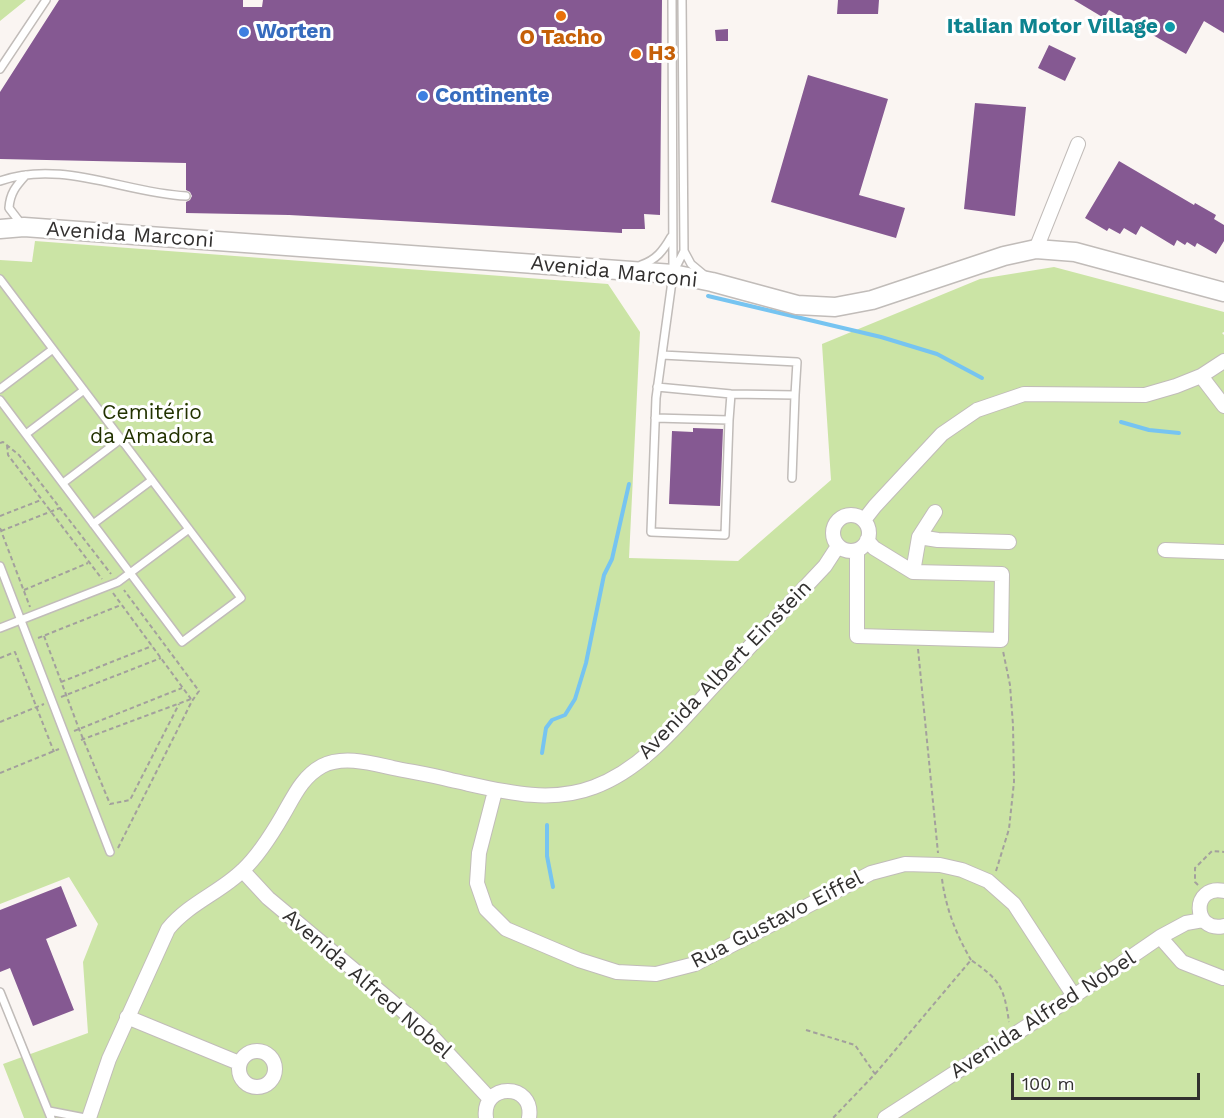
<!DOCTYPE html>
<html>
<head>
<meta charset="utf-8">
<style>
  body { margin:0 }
  #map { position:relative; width:1224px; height:1118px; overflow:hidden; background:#faf5f2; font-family:"Work Sans",sans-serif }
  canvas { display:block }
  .scale { position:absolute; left:1011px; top:1073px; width:189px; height:27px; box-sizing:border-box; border:3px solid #32302f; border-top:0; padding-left:8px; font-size:18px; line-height:21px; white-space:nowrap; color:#32302f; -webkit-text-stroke:4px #fff; paint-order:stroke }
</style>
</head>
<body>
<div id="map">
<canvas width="1224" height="1118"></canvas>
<div class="scale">100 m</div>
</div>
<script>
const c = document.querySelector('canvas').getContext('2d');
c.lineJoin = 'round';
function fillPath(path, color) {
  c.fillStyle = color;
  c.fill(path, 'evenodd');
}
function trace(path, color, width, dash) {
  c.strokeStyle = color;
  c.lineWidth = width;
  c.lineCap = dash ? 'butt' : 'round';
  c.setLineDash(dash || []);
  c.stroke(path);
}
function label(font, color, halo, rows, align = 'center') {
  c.font = font + ' "Work Sans",sans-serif';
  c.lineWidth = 6;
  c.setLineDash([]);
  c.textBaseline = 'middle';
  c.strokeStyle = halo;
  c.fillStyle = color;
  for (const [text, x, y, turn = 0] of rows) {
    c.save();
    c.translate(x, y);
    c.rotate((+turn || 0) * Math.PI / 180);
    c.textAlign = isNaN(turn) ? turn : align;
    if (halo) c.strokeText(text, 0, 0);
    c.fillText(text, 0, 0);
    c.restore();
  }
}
fillPath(new Path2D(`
  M0,0H26L0,21Z
  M35,241L608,284L640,332L629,558L738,561L831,480L822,344L980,279L1054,267L1224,312V332L1222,333L1224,335V1118H24L3,1064L88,1033L83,962L98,924L69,877L0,904V260L32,262Z`), '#cbe4a5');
trace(new Path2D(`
  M708,296L881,337L937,354L982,378
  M1121,422L1149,430L1179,433
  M542,753L546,728L552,720L565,715L575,699L586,663L604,575L612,559L629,484
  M547,825V856L553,887`), '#76c4f1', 4);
fillPath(new Path2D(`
  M59,0H243V7H262L263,0H662L660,215L644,214L645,229H622V233L289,215L186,213V202L190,200L192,196L190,192L186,190V163L0,159V92Z
  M838,0H879L878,14H837Z
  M1074,0H1224V33L1204,21L1186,54L1109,10L1104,18Z
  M728,29V41H716L715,30Z
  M1049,45L1076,58L1065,81L1038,68Z
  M808,75L888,99L859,195L905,208L896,238L771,202Z
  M975,103L1026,107L1015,216L964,209Z
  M1119,161L1194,205L1195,203L1216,215L1214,219L1224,225V241L1216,254L1197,243L1195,247L1187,242L1185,245L1177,240L1174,246L1141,226L1136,235L1124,228L1120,234L1109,228L1107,231L1085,218Z
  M693,428L723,429L720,506L669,504L672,431L693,432Z
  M61,886L77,926L46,939L74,1010L33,1026L10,968L0,972V910Z`), '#855992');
const lane = new Path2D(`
  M0,69L46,0
  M0,181C61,159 125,193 186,196
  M22,225L9,208C10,193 16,186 26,175
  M684,251L691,264L703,274
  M641,265C656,260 663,251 671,237
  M674,271L684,251L682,0
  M0,279L241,598L182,642L0,400
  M657,387L731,394L795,395L797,362L662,355
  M0,389L53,349
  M655,418L729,420L725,535L651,532L656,398L673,274L672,0
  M729,420L731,394
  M26,434L84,390
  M792,478L795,395
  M63,483L121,439
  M93,524L152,480
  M0,566L110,852
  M0,628L118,582L189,529
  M0,992L51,1118
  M49,1111L85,1118`);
const street = new Path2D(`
  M1036,249L1078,144
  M1201,376L1224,406
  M833 533a18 18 0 1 1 36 0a18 18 0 1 1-36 0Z
  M864,520L875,506L942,434L977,410L1024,394L1145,395L1176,386L1201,376L1224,361
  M919,537L938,540L1009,542
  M857,550V636L1001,640L1002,574L913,572L874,548L867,540
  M1165,550L1224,552
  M913,572L919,537L935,512
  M495,791L479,853L477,883L486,909L506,929L579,960L617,972L656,974L695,964L871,873L905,864L940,865L962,870L988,881L1014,904L1074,996
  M243,871L268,898L427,1031L490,1099
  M1224,891C1191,884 1192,933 1224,926
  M1160,937L1182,962L1223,978
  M127,1017L239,1063
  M239 1069a18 18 0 1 1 36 0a18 18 0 1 1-36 0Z
  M89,1118L109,1059L168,929C189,903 221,892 243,870C259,855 272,834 283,815C294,796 302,777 322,766C343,755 371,763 393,768C412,772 432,775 451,780C498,790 547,805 594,787C646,768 683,718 720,679C755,641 790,603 825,566L838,546
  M486,1118C481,1082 535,1082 529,1118
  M885,1118L1074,996L1160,937L1186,923L1203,920`);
const secondary = new Path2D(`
  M0,229L24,227L673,274L712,282L797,305L835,307L872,300L1004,256L1036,249L1075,252L1224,292`);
trace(lane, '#c1bcb9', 10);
trace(street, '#c1bcb9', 16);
trace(secondary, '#c1bcb9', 21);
trace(new Path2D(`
  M0,443L3,442L19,455L111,574
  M7,445L8,455L102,579
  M0,516L41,500
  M0,528L30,607
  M1,531L60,508
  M24,590L88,563
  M113,593L191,699
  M44,636L79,729L110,804L130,800L179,704
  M38,638L121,605
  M918,649L938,853
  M0,658L15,652L54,752
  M61,682L152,646
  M61,697L161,658
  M0,722L44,704
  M74,731L182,688
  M81,740L191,699
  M0,773L59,749
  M118,848L192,701L199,691L124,590
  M996,871L1009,829L1014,782L1013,725L1010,685L1003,651
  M942,879C946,909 956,934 971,960
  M1198,885L1195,882V868L1212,851L1224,852
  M806,1030L855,1045L875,1074L833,1118
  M875,1074L971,960C1000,980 1004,987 1009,1022`), '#a3a09d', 2, [4.5, 3]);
trace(lane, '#fff', 7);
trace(street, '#fff', 14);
trace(secondary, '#fff', 18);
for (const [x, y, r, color] of [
  [561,16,6,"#e8710a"],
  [1170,27,6,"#0f9aa8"],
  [244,32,6,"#3f7fe0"],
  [636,54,6,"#e8710a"],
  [423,96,6,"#3f7fe0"]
]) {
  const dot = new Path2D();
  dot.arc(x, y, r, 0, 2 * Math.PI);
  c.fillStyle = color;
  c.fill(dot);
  trace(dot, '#fff', 2);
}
label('bold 21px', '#0d838f', '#fff', [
  ["Italian Motor Village",1158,27]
], 'right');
label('bold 21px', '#366cbe', '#fff', [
  ["Worten",256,32],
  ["Continente",435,96]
], 'left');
label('bold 21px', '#c56008', '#fff', [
  ["O Tacho",561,38],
  ["H3",648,54,"left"]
]);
label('21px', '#32302f', '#fff', [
  ["Avenida Marconi",130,235,4],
  ["Avenida Marconi",614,272,6],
  ["Avenida Albert Einstein",725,670,-46],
  ["Rua Gustavo Eiffel",777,920,-27],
  ["Avenida Alfred Nobel",367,984,41],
  ["Avenida Alfred Nobel",1043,1015,-33]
]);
label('21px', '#223200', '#fff', [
  ["Cemitério",152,413],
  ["da Amadora",152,437]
]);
</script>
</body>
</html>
